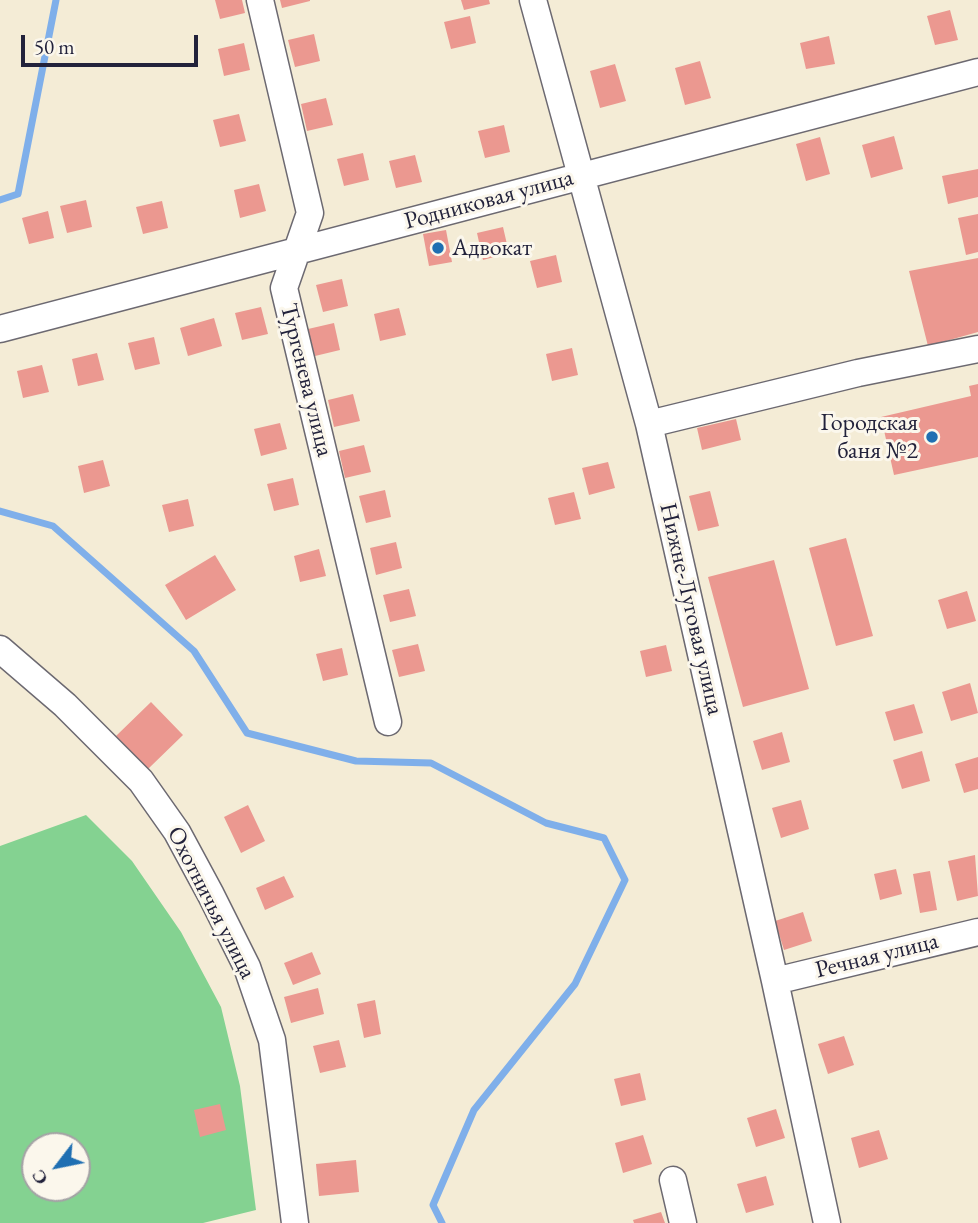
<!DOCTYPE html>
<html>
<head>
<meta charset="utf-8">
<style>
  body { margin:0 }
  #map { position:relative; width:978px; height:1223px; overflow:hidden; background:#f4ecd6; font-family:"EB Garamond",serif }
  canvas { display:block }
  .north { position:absolute; left:21px; top:1132px; width:70px; height:70px; box-sizing:border-box; background:#fbf7ec; border:2px solid #a4a2a5; border-radius:50%; rotate:238deg; font-size:19px; font-weight:700; line-height:28px; text-align:center; color:#22223b }
  .north::after { content:''; display:block; margin:auto; width:24px; height:32px; background:#1f6fb2; clip-path:polygon(50% 0,100% 100%,50% 72%,0 100%) }
  .scale { position:absolute; left:21px; top:35px; width:177px; height:32px; box-sizing:border-box; border:4px solid #22223b; border-top:0; padding-left:9px; font-size:21px; line-height:24px; white-space:nowrap; color:#22223b; -webkit-text-stroke:5px #fbf7ec; paint-order:stroke }
</style>
</head>
<body>
<div id="map">
<canvas width="978" height="1223"></canvas>
<div class="north">С</div>
<div class="scale">50 m</div>
</div>
<script>
const c = document.querySelector('canvas').getContext('2d');
c.lineJoin = 'round';
function fillPath(path, color) {
  c.fillStyle = color;
  c.fill(path, 'evenodd');
}
function trace(path, color, width, dash) {
  c.strokeStyle = color;
  c.lineWidth = width;
  c.lineCap = dash ? 'butt' : 'round';
  c.setLineDash(dash || []);
  c.stroke(path);
}
function label(font, color, halo, rows, align = 'center') {
  c.font = font + ' "EB Garamond",serif';
  c.lineWidth = 6;
  c.setLineDash([]);
  c.textBaseline = 'middle';
  c.strokeStyle = halo;
  c.fillStyle = color;
  for (const [text, x, y, turn = 0] of rows) {
    c.save();
    c.translate(x, y);
    c.rotate((+turn || 0) * Math.PI / 180);
    c.textAlign = isNaN(turn) ? turn : align;
    if (halo) c.strokeText(text, 0, 0);
    c.fillText(text, 0, 0);
    c.restore();
  }
}
fillPath(new Path2D(`
  M86,815L132,861L181,932L221,1007L240,1086L256,1210L203,1223H0V846ZM35,1146H77V1188H35Z`), '#84d291');
trace(new Path2D(`
  M0,200L18,194L56,0
  M0,511L53,526L194,651L247,733L356,761L431,763L546,823L604,838L625,880L575,984L474,1110L433,1205L442,1223`), '#7fafea', 7);
fillPath(new Path2D(`
  M215,0H242L245,13L220,19Z
  M280,0H310V1L282,8Z
  M461,0H489L490,4L464,10Z
  M950,10L958,40L935,45L927,16Z
  M470,16L476,43L451,49L444,22Z
  M314,34L320,61L295,67L288,40Z
  M829,36L835,64L806,69L800,43Z
  M244,43L250,70L224,76L218,49Z
  M700,61L711,98L685,105L675,68Z
  M615,64L626,101L600,108L590,71Z
  M326,98L333,125L307,131L301,104Z
  M239,114L246,141L220,147L213,120Z
  M504,125L510,152L485,158L478,131Z
  M894,136L903,169L871,178L862,145Z
  M820,137L830,174L806,181L796,144Z
  M363,153L369,180L344,186L337,159Z
  M415,155L422,182L396,188L389,161Z
  M978,169V197L948,204L942,176Z
  M259,184L266,211L240,218L234,190Z
  M86,200L92,227L67,233L60,206Z
  M162,201L168,228L143,234L136,207Z
  M48,211L54,238L29,244L22,218Z
  M978,214V252L966,255L958,218Z
  M503,227L509,253L483,260L477,233Z
  M446,230L452,262L429,266L423,234Z
  M556,255L562,282L537,288L530,261Z
  M978,258V332L928,346L909,271Z
  M342,279L348,306L323,312L316,285Z
  M261,307L268,334L242,340L235,313Z
  M399,308L406,335L380,341L374,314Z
  M214,318L222,346L188,356L180,328Z
  M334,323L340,350L315,356L308,329Z
  M154,337L160,364L135,370L128,343Z
  M572,348L578,375L552,381L546,354Z
  M97,353L104,380L78,386L72,359Z
  M42,365L49,392L23,398L17,371Z
  M978,384V457L894,475L881,417L971,396L969,386Z
  M353,394L360,421L334,427L328,400Z
  M736,419L741,440L702,450L697,428Z
  M280,423L287,449L261,456L254,429Z
  M364,445L371,472L345,478L339,451Z
  M103,460L110,486L84,493L78,466Z
  M608,462L615,488L589,495L582,468Z
  M293,478L299,505L274,511L267,484Z
  M385,490L391,517L366,523L359,496Z
  M710,491L719,526L698,531L689,496Z
  M574,492L581,519L555,525L548,498Z
  M188,499L194,526L169,532L162,505Z
  M846,538L873,636L836,646L809,548Z
  M396,542L402,568L376,575L370,548Z
  M319,549L326,576L300,582L294,556Z
  M215,555L236,590L186,620L165,585Z
  M774,560L809,689L743,707L708,577Z
  M409,589L416,616L390,622L383,595Z
  M967,591L976,621L947,629L938,600Z
  M418,644L425,671L399,677L392,650Z
  M666,645L672,671L646,677L640,651Z
  M342,648L348,675L323,681L316,654Z
  M970,683L978,713L951,721L942,692Z
  M151,702L183,735L148,769L116,736Z
  M914,704L923,733L894,741L885,712Z
  M782,732L790,762L762,770L753,741Z
  M922,751L930,781L902,789L893,760Z
  M978,757V789L964,793L955,764Z
  M801,800L809,829L781,838L772,808Z
  M248,805L265,841L241,853L224,817Z
  M975,855L978,896L957,901L948,861Z
  M896,869L902,894L880,900L874,874Z
  M930,871L937,910L920,913L913,874Z
  M284,876L294,897L265,910L256,888Z
  M803,912L812,941L784,950L775,921Z
  M312,952L321,974L293,985L284,963Z
  M318,988L324,1014L291,1023L284,997Z
  M375,1000L381,1034L364,1038L357,1004Z
  M844,1036L854,1065L828,1074L818,1044Z
  M339,1040L346,1067L320,1073L313,1046Z
  M640,1073L646,1100L621,1106L614,1079Z
  M220,1104L226,1130L200,1137L194,1110Z
  M776,1109L785,1138L756,1147L747,1118Z
  M879,1130L888,1159L859,1168L851,1138Z
  M643,1135L652,1164L623,1173L615,1143Z
  M356,1160L359,1192L319,1196L316,1164Z
  M766,1176L774,1205L746,1213L737,1184Z
  M661,1212L665,1223H634L633,1220Z`), '#eb9890');
const minor = new Path2D(`
  M260,0L310,213L284,288L388,722
  M533,0L649,424L775,981L827,1223
  M0,329L978,72
  M649,424L858,373L978,349
  M0,649L65,705L141,781L177,832L211,895L247,967L272,1040L295,1223
  M775,981L978,932
  M673,1180L683,1223`);
trace(minor, '#6c6971', 29);
trace(minor, '#fff', 26);
for (const [x, y, r, color] of [
  [438,248,7,"#1f6fb2"],
  [932,437,7,"#1f6fb2"]
]) {
  const dot = new Path2D();
  dot.arc(x, y, r, 0, 2 * Math.PI);
  c.fillStyle = color;
  c.fill(dot);
  trace(dot, '#fbf7ec', 2.5);
}
label('24px', '#22223b', '#fbf7ec', [
  ["Родниковая улица",489,200,-15],
  ["Тургенева улица",306,380,76],
  ["Нижне-Луговая улица",691,609,77],
  ["Охотничья улица",211,903,63],
  ["Речная улица",877,956,-14]
]);
label('24px', '#22223b', '#fbf7ec', [
  ["Адвокат",452,248],
  ["Городская",918,423,"right"],
  ["баня №2",918,451,"right"]
], 'left');
</script>
</body>
</html>
